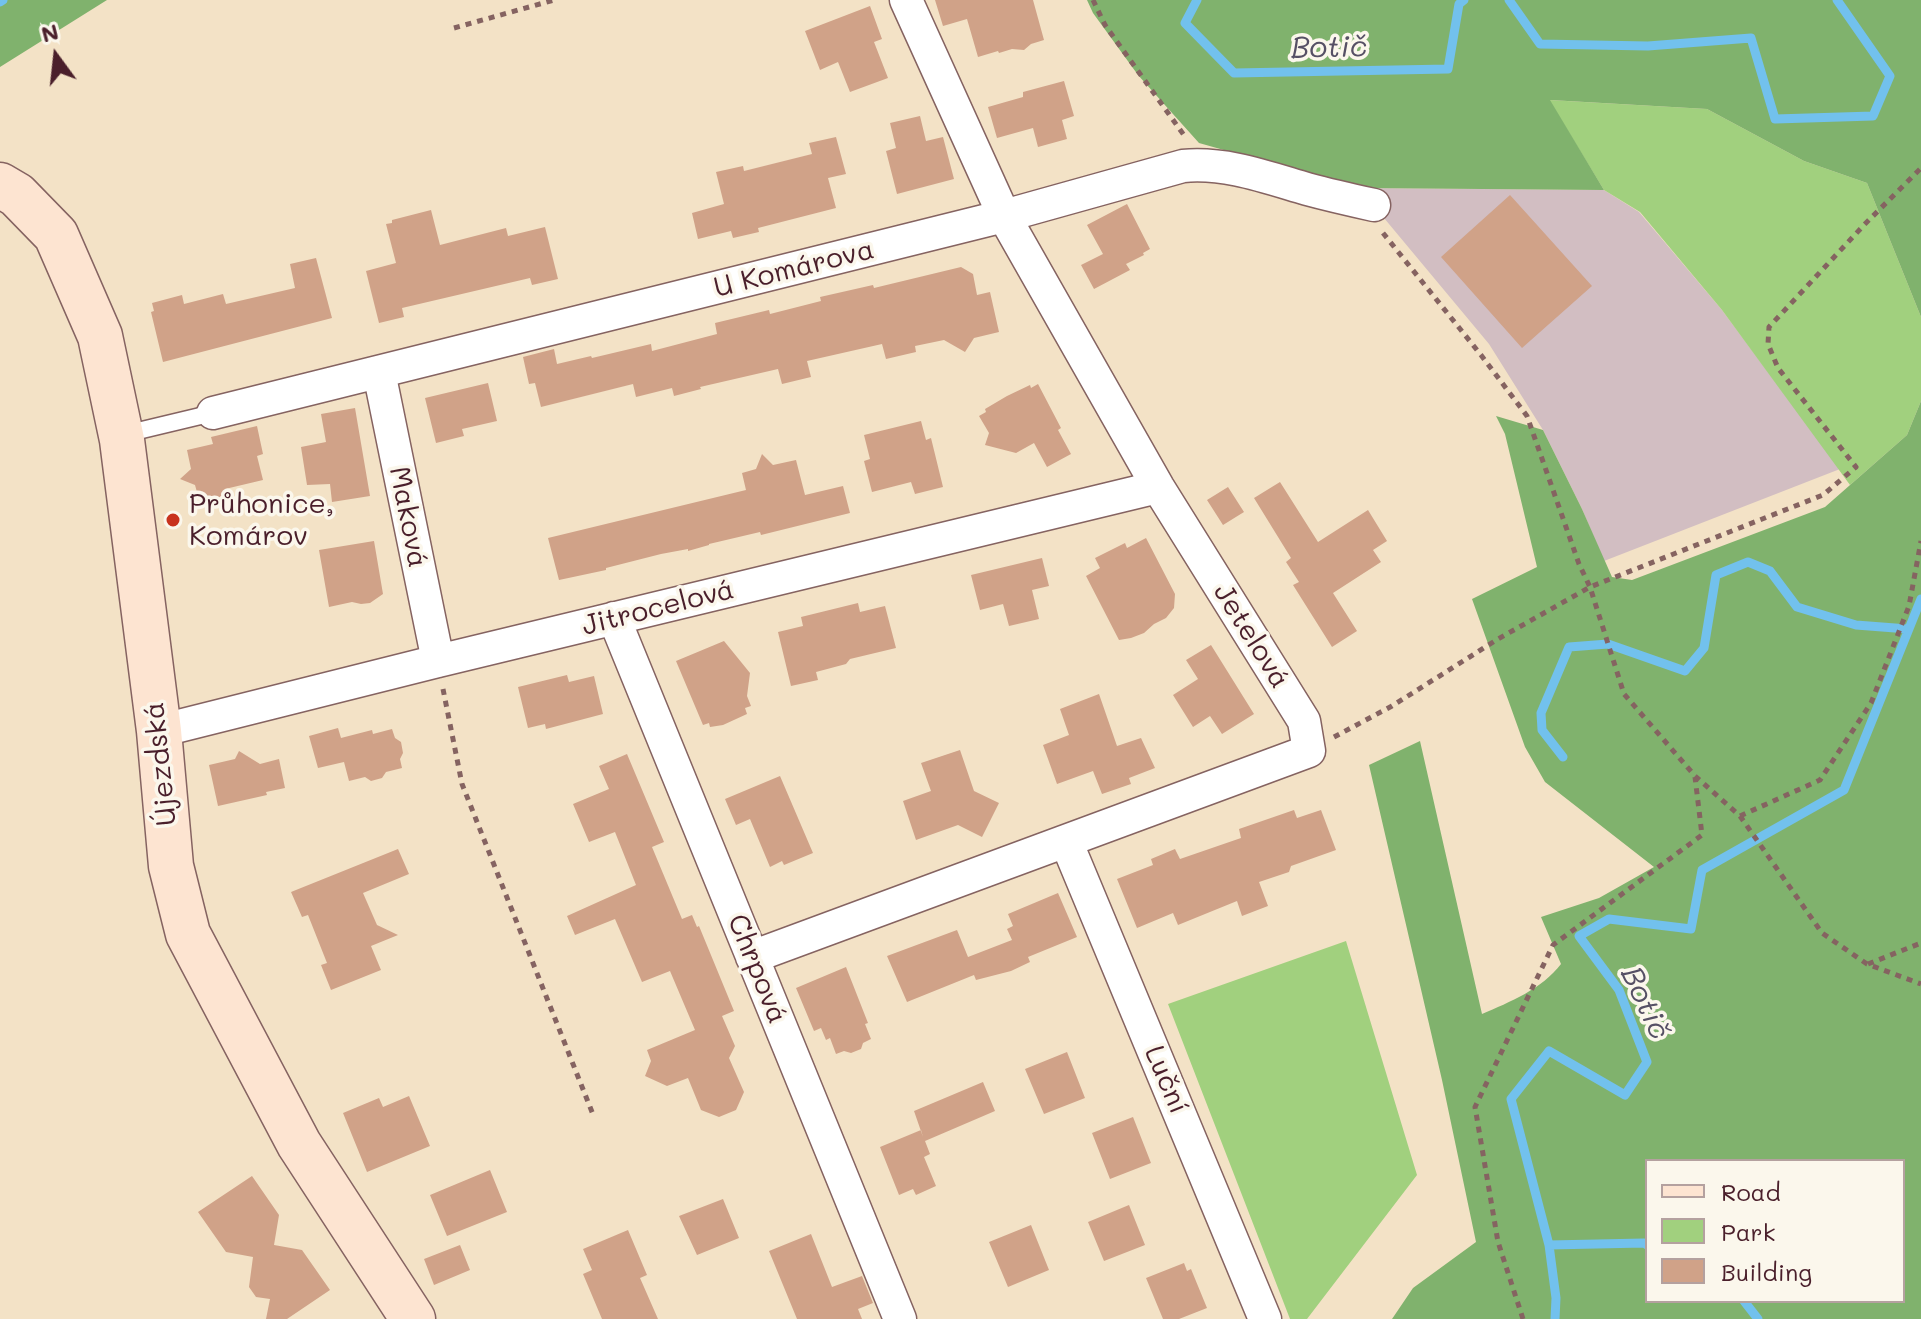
<!DOCTYPE html>
<html>
<head>
<meta charset="utf-8">
<style>
  body { margin:0 }
  #map { position:relative; width:1921px; height:1319px; overflow:hidden; background:#f3e2c6; font-family:Mali,sans-serif }
  canvas { display:block }
  .legend { position:absolute; left:1645px; top:1159px; width:260px; height:144px; box-sizing:border-box; background:#fbf7ec; border:2px solid #b4a19f; margin:0; padding:10px 14px; list-style:none; font-size:24px; color:#4a1f2b }
  .legend li { display:flex; align-items:center; gap:16px; height:40px }
  .legend b { width:40px; border:2px solid #b4a19f }
  .north { position:absolute; left:16px; top:16px; width:80px; height:80px; -webkit-text-stroke:6px #fbf7ec; paint-order:stroke; rotate:345deg; font-size:22px; font-weight:700; line-height:32px; text-align:center; color:#4a1f2b }
  .north::after { content:''; display:block; margin:auto; width:28px; height:36px; background:#4a1f2b; clip-path:polygon(50% 0,100% 100%,50% 72%,0 100%) }
</style>
</head>
<body>
<div id="map">
<canvas width="1921" height="1319"></canvas>
<ul class="legend">
<li><b style="height:10px;background:#fde4d1"></b>Road</li>
<li><b style="height:22px;background:#a1d07e"></b>Park</li>
<li><b style="height:22px;background:#d0a288"></b>Building</li>
</ul>
<div class="north">N</div>
</div>
<script>
const c = document.querySelector('canvas').getContext('2d');
c.lineJoin = 'round';
function fillPath(path, color) {
  c.fillStyle = color;
  c.fill(path, 'evenodd');
}
function trace(path, color, width, dash) {
  c.strokeStyle = color;
  c.lineWidth = width;
  c.lineCap = dash ? 'butt' : 'round';
  c.setLineDash(dash || []);
  c.stroke(path);
}
function label(font, color, halo, rows, align = 'center') {
  c.font = font + ' Mali,sans-serif';
  c.lineWidth = 7;
  c.setLineDash([]);
  c.textBaseline = 'middle';
  c.strokeStyle = halo;
  c.fillStyle = color;
  for (const [text, x, y, turn = 0] of rows) {
    c.save();
    c.translate(x, y);
    c.rotate((+turn || 0) * Math.PI / 180);
    c.textAlign = isNaN(turn) ? turn : align;
    if (halo) c.strokeText(text, 0, 0);
    c.fillText(text, 0, 0);
    c.restore();
  }
}
fillPath(new Path2D(`
  M1359,188L1604,190L1639,212L1722,310L1840,469L1604,561L1582,509L1543,430L1489,344Z`), '#d2bec2');
fillPath(new Path2D(`
  M1549,100L1707,109L1804,161L1867,183L1921,317V401L1907,435L1850,485L1722,310L1640,212L1604,190Z
  M1346,941L1417,1175L1307,1319H1290L1168,1004Z`), '#a1d07e');
fillPath(new Path2D(`
  M0,0H107L0,67Z
  M1087,0H1921V317L1867,183L1804,161L1707,109L1550,100L1604,190L1359,188L1199,143L1138,75L1093,13Z
  M1921,401V1319H1392L1413,1288L1476,1242L1442,1080L1369,765L1420,741L1482,1014C1510,1002 1542,989 1561,964L1541,917L1599,898L1654,867L1545,782L1525,747L1472,599L1537,567L1505,434L1496,416L1543,430L1582,509L1612,577L1632,580L1825,507L1907,435ZM1647,1161H1903V1301H1647Z`), '#80b26d');
trace(new Path2D(`
  M1197,0L1185,23L1234,73L1448,69L1459,4L1464,0
  M1509,0L1540,44L1648,46L1751,38L1775,119L1873,116L1890,76L1837,0
  M0,2L3,0
  M1563,757L1542,730L1541,713L1569,647L1608,644L1685,671L1704,648L1716,575L1748,562L1770,571L1797,607L1856,625L1908,629
  M1549,1245L1556,1298L1555,1319
  M1647,1245L1644,1243L1549,1245L1511,1099L1549,1051L1625,1095L1647,1062L1619,990L1579,936L1609,919L1691,929L1702,870L1844,790L1921,599
  M1744,1301L1758,1319`), '#72c1ed', 9);
fillPath(new Path2D(`
  M935,0H1033L1044,40L1031,44L1024,50L1012,49L999,53L998,51L978,57L967,19L943,26Z
  M870,6L882,39L874,42L888,78L850,92L838,62L820,70L805,31Z
  M1064,81L1074,116L1062,120L1067,139L1038,147L1033,128L997,138L988,107L1023,97V92Z
  M920,116L926,141L943,137L954,179L897,194L886,151L896,148L890,123Z
  M836,137L846,174L828,178L836,208L758,228L759,232L733,238L731,231L698,239L692,213L724,204L716,172L743,166L744,171L812,154L809,143Z
  M1510,195L1592,286L1522,348L1441,257Z
  M1127,204L1150,249L1143,253L1144,255L1126,264L1130,270L1094,289L1081,265L1103,254L1087,225Z
  M431,210L440,245L506,228L508,236L545,227L558,279L532,285L530,278L402,308L404,317L379,323L366,271L396,263L386,224L392,223V220Z
  M316,258L332,318L163,362L151,312L154,311L152,303L182,295L184,304L223,294L226,304L295,288L290,264Z
  M961,267L973,274L977,295L990,292L999,332L974,338L965,352L944,340L915,346L916,352L886,359L882,344L807,361L811,377L782,384L778,369L700,387L701,389L674,396L672,388L636,397L633,384L541,407L535,383L529,384L523,357L554,349L557,364L591,356L592,358L651,344L652,351L717,334L715,323L769,310L770,314L821,301L820,297L873,285L874,288Z
  M488,383L497,421L462,429L464,436L436,443L425,398Z
  M1038,384L1061,428L1058,430L1071,454L1047,467L1034,443L1016,453L985,445L989,433L979,416L986,412L985,409L1007,396L1030,385L1031,388Z
  M355,408L370,496L332,502L330,484L307,485L301,447L326,442L321,414Z
  M921,421L926,440L931,438L943,487L915,494L911,482L872,492L864,461L870,459L864,435Z
  M257,426L263,454L257,456L263,480L225,489L227,496L200,503L195,485L180,479L191,469L187,450L213,444L211,437Z
  M762,454L773,465L796,460L805,495L843,486L850,513L761,535L760,532L709,544V545L688,551V549L661,554L606,568V570L559,580L548,538L746,490L742,473L756,469Z
  M1280,482L1318,542L1368,510L1387,541L1373,550L1381,562L1333,593L1357,631L1332,647L1293,585L1299,582L1286,562L1291,558L1254,498Z
  M1228,487L1244,512L1223,525L1207,500Z
  M1146,538L1175,594L1174,608L1166,618L1154,624L1144,633L1131,638L1119,640L1086,576L1100,568L1095,558L1125,543L1127,548Z
  M374,541L383,594L370,603L361,604L352,602L329,607L319,550Z
  M1042,558L1049,586L1032,590L1039,619L1009,626L1003,604L980,610L971,575Z
  M858,603L860,612L885,606L896,648L850,659L846,664L816,672L818,680L791,686L778,632L803,626L801,617Z
  M724,641L750,673L747,696L751,706L745,708L747,714L723,725L710,727L709,723L703,725L676,661Z
  M1211,645L1254,714L1222,734L1210,716L1193,727L1173,695L1198,679L1186,660Z
  M567,675L569,682L594,676L603,714L546,729L545,724L528,728L518,687Z
  M1099,694L1117,746L1141,738L1155,768L1129,778L1131,784L1102,794L1093,771L1057,784L1043,745L1069,735L1060,709Z
  M338,728L341,738L372,730L373,734L392,729L395,738L401,742L403,753L400,759L402,768L386,772L382,778L371,781L365,777L349,781L344,762L318,768L309,736Z
  M960,750L974,791L999,803L982,837L958,825L916,840L903,801L931,791L921,763Z
  M239,751L260,764L279,759L285,788L266,792L267,795L218,806L209,765L235,759Z
  M627,754L664,842L652,847L682,919L692,915L697,927L699,926L734,1011L722,1016L735,1046L729,1058L744,1092L736,1110L719,1117L701,1110L688,1078L667,1086L645,1076L651,1061L647,1050L695,1030L670,971L642,982L615,919L575,935L567,916L636,885L615,832L589,842L573,804L609,789L599,766Z
  M780,776L813,853L784,865L782,861L770,867L750,819L736,825L725,799Z
  M1294,810L1297,818L1321,810L1336,850L1291,866L1289,872L1259,882L1268,906L1242,916L1237,901L1178,925L1173,913L1137,928L1117,879L1153,865L1151,859L1175,849L1180,859L1241,838L1239,829Z
  M398,849L409,874L363,893L377,925L398,935L371,946L381,970L331,990L321,965L327,963L308,915L302,917L291,892Z
  M1058,893L1077,937L1028,957L1030,962L1011,971L976,980L974,975L907,1002L887,956L957,930L968,957L1012,940L1007,929L1013,926L1008,914Z
  M846,967L868,1023L865,1024L871,1039L863,1043L861,1049L851,1053L844,1051L836,1054L830,1038L826,1040L821,1028L814,1031L796,988Z
  M1067,1052L1085,1098L1044,1114L1025,1069Z
  M983,1082L995,1111L925,1141L930,1154L924,1157L936,1186L916,1195L913,1189L899,1195L880,1147L921,1130L923,1137L914,1111Z
  M409,1096L430,1146L367,1172L343,1113L379,1098L383,1107Z
  M1133,1117L1151,1163L1110,1179L1092,1133Z
  M490,1170L507,1212L447,1236L430,1195Z
  M252,1176L279,1215L274,1245L302,1250L330,1290L287,1319H266L270,1299L256,1297L249,1287L253,1257L226,1252L198,1212Z
  M723,1199L739,1238L697,1255L679,1216Z
  M1129,1205L1145,1245L1104,1261L1088,1222Z
  M1031,1225L1049,1270L1008,1287L989,1242Z
  M628,1230L647,1275L640,1278L658,1319H602L583,1274L592,1270L583,1249Z
  M811,1234L832,1287L862,1276L873,1303L858,1309L862,1319H797L769,1251Z
  M460,1245L470,1270L434,1285L424,1259Z
  M1184,1263L1187,1271L1191,1269L1207,1308L1179,1319H1163L1146,1278Z`), '#d0a288');
const lane = new Path2D(`
  M121,435L213,413`);
const street = new Path2D(`
  M379,372L438,661
  M213,413L1004,216L1183,166C1226,162 1266,177 1307,189C1329,195 1351,200 1374,205
  M614,618L900,1319
  M159,731L438,661L1158,487
  M1066,841L1265,1319
  M752,957L1309,751L1304,721L1158,487L1004,216L906,0`);
const secondary = new Path2D(`
  M0,185L17,195L56,235L100,336L122,440L159,731L171,866L188,934L299,1144L413,1319`);
trace(lane, '#856361', 19);
trace(street, '#856361', 35);
trace(secondary, '#856361', 47);
trace(new Path2D(`
  M1093,0L1105,25L1186,138
  M454,28L554,0
  M1383,233L1481,355L1527,416L1579,564L1590,587L1624,694L1695,776L1740,816L1822,933L1867,964L1921,984
  M443,689L462,784L594,1117
  M1334,737L1392,706L1498,639L1590,587L1823,495L1856,467L1778,368L1768,344L1769,327L1864,225L1921,168
  M1740,816L1820,780L1871,703L1909,606L1921,541
  M1868,964L1921,943
  M1523,1319L1498,1242L1475,1107L1553,945L1702,835L1695,777`), '#856361', 5, [6, 6]);
trace(lane, '#fff', 16);
trace(street, '#fff', 32);
trace(secondary, '#fde4d1', 44);
for (const [x, y, r, color] of [
  [173,520,8,"#c8321e"]
]) {
  const dot = new Path2D();
  dot.arc(x, y, r, 0, 2 * Math.PI);
  c.fillStyle = color;
  c.fill(dot);
  trace(dot, '#fbf7ec', 3);
}
label('28px', '#4a1f2b', '#fbf7ec', [
  ["U Komárova",794,269,-14],
  ["Maková",408,517,79],
  ["Jitrocelová",658,608,-14],
  ["Jetelová",1251,636,58],
  ["Újezdská",161,764,-96],
  ["Chrpová",757,969,68],
  ["Luční",1166,1080,67]
]);
label('28px', '#4a1f2b', '#fbf7ec', [
  ["Průhonice,",189,504],
  ["Komárov",189,536]
], 'left');
label('italic 30px', '#565065', '#fbf7ec', [
  ["Botič",1329,48,-1],
  ["Botič",1645,1003,65]
]);
</script>
</body>
</html>
